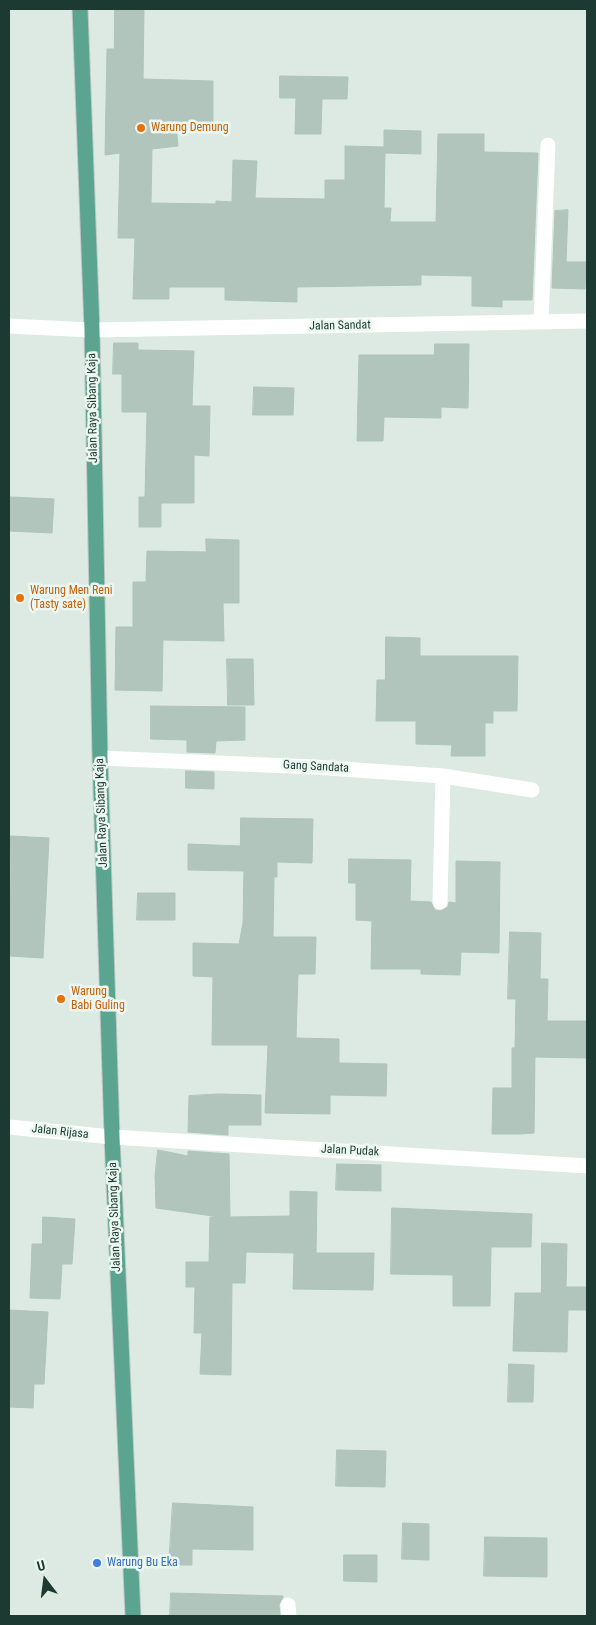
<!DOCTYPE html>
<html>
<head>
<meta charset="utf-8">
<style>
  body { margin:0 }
  #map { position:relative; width:596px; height:1625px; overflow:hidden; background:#dceae3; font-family:"Roboto Condensed",sans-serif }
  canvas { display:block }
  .frame { position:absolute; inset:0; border:10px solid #1c3a32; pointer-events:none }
  .north { position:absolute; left:20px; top:1555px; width:50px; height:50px; -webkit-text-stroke:4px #ecf7f1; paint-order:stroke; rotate:345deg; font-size:14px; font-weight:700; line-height:20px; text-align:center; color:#1c3a32 }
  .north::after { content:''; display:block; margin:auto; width:18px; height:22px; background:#1c3a32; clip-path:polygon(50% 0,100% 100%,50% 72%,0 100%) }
</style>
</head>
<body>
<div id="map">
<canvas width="596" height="1625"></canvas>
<div class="frame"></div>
<div class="north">U</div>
</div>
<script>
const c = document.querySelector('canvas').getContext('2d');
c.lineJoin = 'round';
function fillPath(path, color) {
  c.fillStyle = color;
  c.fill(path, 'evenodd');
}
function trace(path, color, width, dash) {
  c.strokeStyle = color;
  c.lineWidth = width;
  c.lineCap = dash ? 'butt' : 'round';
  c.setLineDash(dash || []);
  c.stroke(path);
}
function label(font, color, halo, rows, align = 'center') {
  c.font = font + ' "Roboto Condensed",sans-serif';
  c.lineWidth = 5;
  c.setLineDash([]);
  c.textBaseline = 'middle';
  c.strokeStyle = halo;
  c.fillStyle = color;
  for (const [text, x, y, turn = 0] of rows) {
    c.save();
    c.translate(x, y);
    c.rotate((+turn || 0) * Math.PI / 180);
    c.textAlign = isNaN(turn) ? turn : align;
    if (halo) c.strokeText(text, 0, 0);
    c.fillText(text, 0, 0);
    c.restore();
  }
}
const building = new Path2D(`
  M115,9H144L143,79L213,81V126L176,125L178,146L152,149L151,203L216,204V201L232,202L233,160L257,161L255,198L325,199V180H345V146L384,147V130L421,131V154L385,153L384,208H391L390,222H436L438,134H484V152L538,153L532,300H502V307L472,306V276L421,275V285L297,287V302L225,300V287H169V299H133L135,238H118L120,153L105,155L107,49H114Z
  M280,76L348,77L347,99H322L321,134H295L296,98H280Z
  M568,210L566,262H586L585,289L552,288L555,211Z
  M114,343H138V350L194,351L192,406H210L209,456L194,455V503H161V527H139V497H145L147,412H122V374H113Z
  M435,344H469L468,408L441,407V418L384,417L383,441H357L359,355H434Z
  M254,387L294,388L293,415H253Z
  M10,497L54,499L52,533L9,531Z
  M206,539L239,540V603H223L224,641L163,640L162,691L115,690L116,627H133V582H146L147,551L206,552Z
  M386,637L420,638V656H518L517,711H493V723H485V756H451L452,745L416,744V721H376L377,680H385Z
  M227,659H253L254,705H228Z
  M151,706L245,707V740L216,741L215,753L187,752V740L151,739Z
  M186,771L214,772V789L186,788Z
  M241,818L313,819L312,863L277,862V877H274L273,937H316L315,974H298L296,1038L339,1039V1063L387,1064L386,1096L330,1095V1114L265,1113L268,1045H212L213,977L193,976V943L239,944L243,923L244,871L188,870V844L240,846Z
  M11,836L49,838L43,958L9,956Z
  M349,859L411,860L410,901L431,902L435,910L440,911L448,907L449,902L456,903V861L500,862L499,953L461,952L460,975L421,974V969H371L372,921L356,920V883H349Z
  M138,893H175V920H137Z
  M510,932L541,933L540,979H548L547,1021H587V1058L535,1057L534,1133L520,1134H492L493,1088H512V1048H515L516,999H508Z
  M219,1094L261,1095V1125H228V1135L188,1132L189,1096Z
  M158,1150L188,1156V1151L229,1154L230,1217L290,1216V1191L317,1192L316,1253H374L373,1290L293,1289L294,1253L246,1252L245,1283H232L231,1375L200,1374L202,1333H194L195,1287H186V1262H209L210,1217H220L156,1208L155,1176Z
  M337,1164L381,1165V1191L336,1190Z
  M392,1208L532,1214L531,1247H491L490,1306H453V1275L391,1274Z
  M43,1217L75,1219L72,1264H62L60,1299L30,1298L32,1244H42Z
  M542,1243L567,1244L566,1287H587V1310H568L567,1352L513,1351L515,1293H541Z
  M9,1310L48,1312L44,1384H34L33,1408L9,1407Z
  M509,1364L534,1365L533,1402H508Z
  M337,1450L386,1451L385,1487L336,1486Z
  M173,1503L253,1507V1550L192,1549V1565H169Z
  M403,1523L429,1524V1560L402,1559Z
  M485,1537L547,1538V1577L484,1576Z
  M344,1555H377V1582L344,1581Z
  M171,1593L283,1596V1597L279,1605L280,1616H170Z`);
fillPath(building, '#b1c5bc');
trace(building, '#aec4ba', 1);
const major = new Path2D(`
  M80,9L92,330L100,758L112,1137L133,1616`);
trace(major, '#bfc8c6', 17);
trace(new Path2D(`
  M541,322L548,145
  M9,326L92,330L587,321
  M100,758L314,767L443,776L532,790
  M440,902L443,776
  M9,1127L112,1137L587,1166
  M288,1605L289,1616`), '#fff', 15);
trace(major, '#5ba590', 15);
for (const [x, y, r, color] of [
  [141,128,5,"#e8710a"],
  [20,598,5,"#e8710a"],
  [61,999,5,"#e8710a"],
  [97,1563,5,"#3f7fe0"]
]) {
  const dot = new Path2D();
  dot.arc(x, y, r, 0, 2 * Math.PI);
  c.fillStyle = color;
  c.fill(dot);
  trace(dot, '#ecf7f1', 2);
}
label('12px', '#c56008', '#ecf7f1', [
  ["Warung Demung",151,128],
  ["Warung Men Reni",30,591],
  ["(Tasty sate)",30,605],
  ["Warung",71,992],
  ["Babi Guling",71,1006]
], 'left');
label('12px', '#1c3a32', '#ecf7f1', [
  ["Jalan Sandat",340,326,-1],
  ["Jalan Raya Sibang Kaja",93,408,-91],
  ["Gang Sandata",316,767,3],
  ["Jalan Raya Sibang Kaja",102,813,-92],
  ["Jalan Rijasa",60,1132,6],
  ["Jalan Pudak",350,1151,3],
  ["Jalan Raya Sibang Kaja",115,1217,-92]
]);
label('12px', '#366cbe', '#ecf7f1', [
  ["Warung Bu Eka",107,1563]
], 'left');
</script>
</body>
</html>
